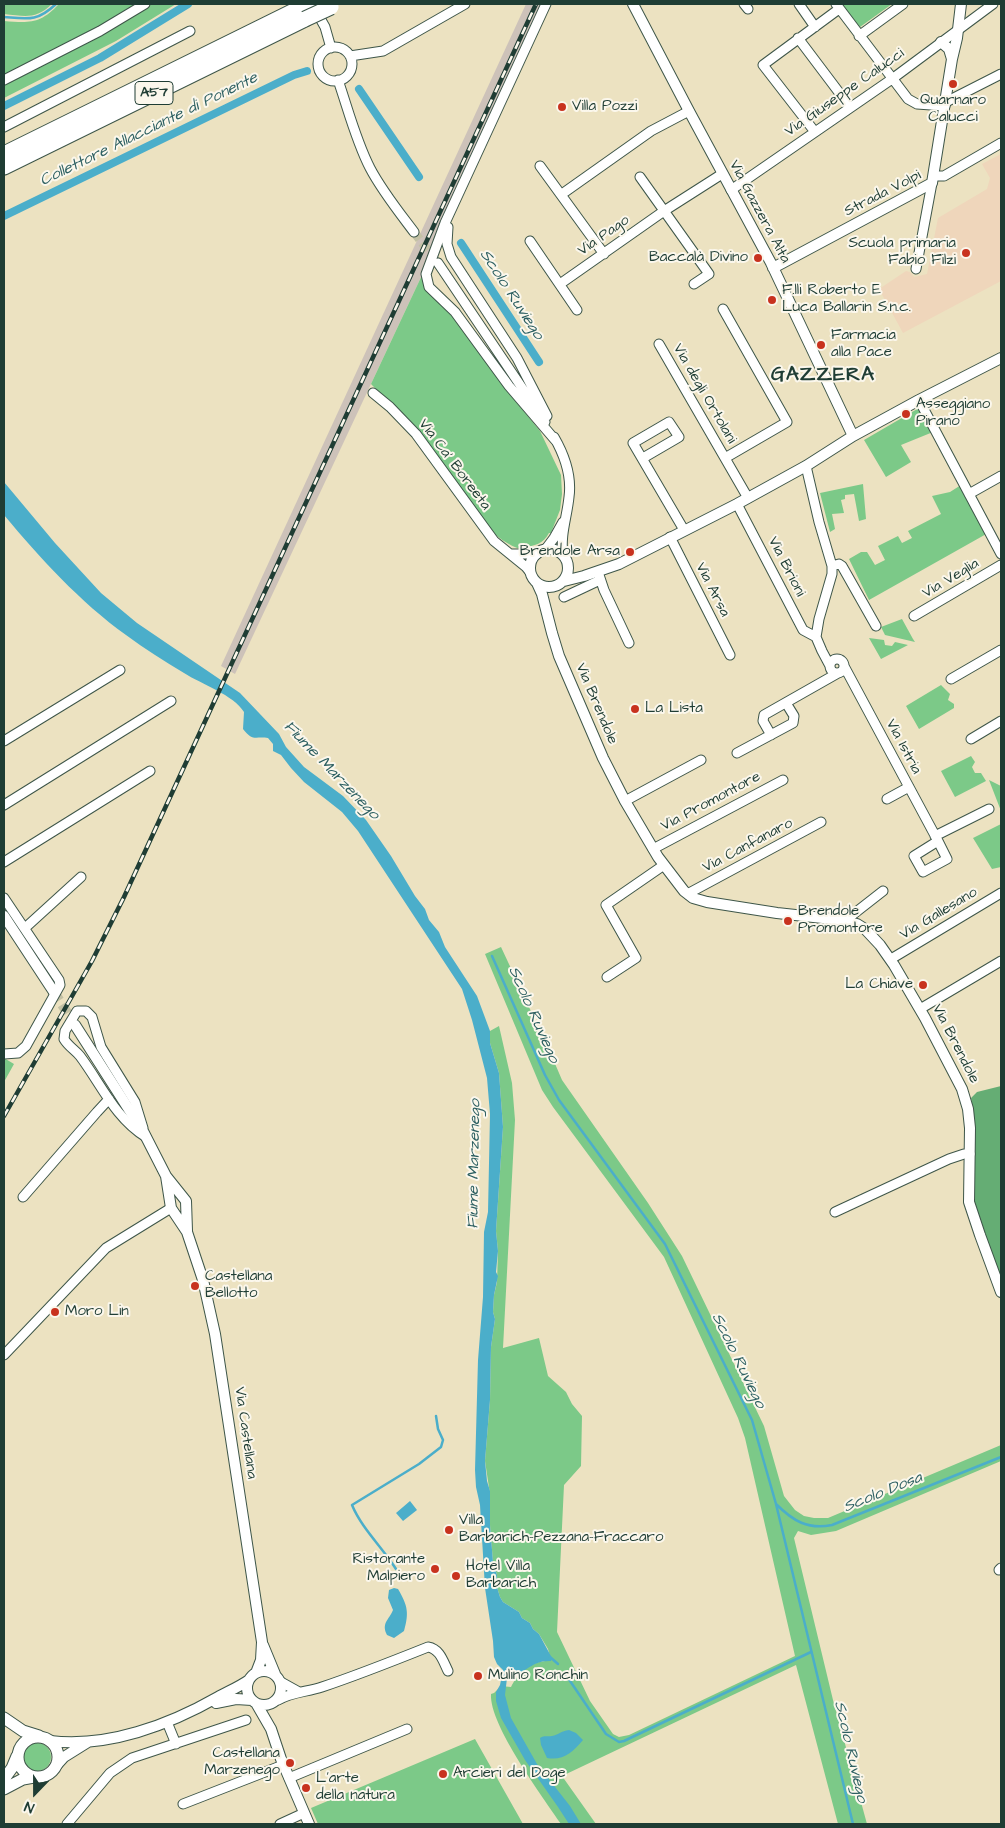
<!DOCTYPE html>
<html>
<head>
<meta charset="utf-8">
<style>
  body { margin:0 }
  #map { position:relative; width:1005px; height:1828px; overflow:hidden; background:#ece2c1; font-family:"Architects Daughter",sans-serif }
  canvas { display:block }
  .frame { position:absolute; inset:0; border:5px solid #1f3d34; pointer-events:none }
  .north { position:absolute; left:10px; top:1768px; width:50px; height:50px; -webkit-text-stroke:4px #fbf7ec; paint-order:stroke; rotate:202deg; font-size:14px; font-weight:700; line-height:20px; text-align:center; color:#1f3d34 }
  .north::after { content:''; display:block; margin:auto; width:18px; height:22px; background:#1f3d34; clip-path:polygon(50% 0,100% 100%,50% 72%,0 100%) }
</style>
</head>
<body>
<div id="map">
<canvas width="1005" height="1828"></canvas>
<div class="frame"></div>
<div class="north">N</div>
</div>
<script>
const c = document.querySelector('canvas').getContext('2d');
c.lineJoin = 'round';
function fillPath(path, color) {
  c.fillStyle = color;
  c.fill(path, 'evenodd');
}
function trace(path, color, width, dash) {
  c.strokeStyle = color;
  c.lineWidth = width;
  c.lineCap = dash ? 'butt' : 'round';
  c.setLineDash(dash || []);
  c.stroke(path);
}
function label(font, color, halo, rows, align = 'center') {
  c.font = font + ' "Architects Daughter",sans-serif';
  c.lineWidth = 4;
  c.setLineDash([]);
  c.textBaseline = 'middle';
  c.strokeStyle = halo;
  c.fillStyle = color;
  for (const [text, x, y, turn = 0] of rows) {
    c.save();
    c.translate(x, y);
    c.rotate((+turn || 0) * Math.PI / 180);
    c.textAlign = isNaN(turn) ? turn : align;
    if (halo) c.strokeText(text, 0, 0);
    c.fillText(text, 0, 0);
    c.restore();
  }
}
fillPath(new Path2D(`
  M1001,154V281L903,333L879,289L906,271L910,272L914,277L927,274L938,218L987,189L990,178L982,164Z`), '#efd6bb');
fillPath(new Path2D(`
  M526,4H544L423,273L235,674L221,666Z`), '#cdc2b9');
fillPath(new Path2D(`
  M4,4H52C35,20 25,16 4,14Z
  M59,4H176L116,41L4,98V21C30,23 40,24 59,4Z
  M841,4H892L860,27Z
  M423,273L502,381L501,383L540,431L561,475L562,494L560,510L551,533H549C543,544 535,546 523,547V550C507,545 497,537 486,526L419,433L371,384Z
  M919,408L933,432L901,445L911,462L886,477L864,440Z
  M863,484L866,519L859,521L854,494L845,495V499L841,500L844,513L832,514L835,529L830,532L820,493Z
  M961,485L988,533L869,600L849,559L861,552H867L875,565L885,560L878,546L898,536L902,543L912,538L908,531L941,514L932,496L950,492Z
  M902,619L913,639L915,642L885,635L881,627Z
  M869,638L884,640L885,645L892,646L895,642L908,645L881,659Z
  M941,685L950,694L948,700L954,704V708L919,729L906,706Z
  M971,756L975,762L972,767L975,773H981L986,781L955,797L941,771Z
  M989,780L1001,786V811Z
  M1001,824V867L992,869L973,838Z
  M501,947L550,1052L562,1080L648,1203L682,1256L764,1426L784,1496L795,1510L804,1516L814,1518H828L1001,1445V1461L836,1531L811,1535L798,1531L794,1538L833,1700L867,1824H838L796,1665L562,1776L596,1824H561C543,1797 489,1725 491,1694L494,1693L501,1686L511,1687C519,1671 532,1660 551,1661L548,1649L539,1634L533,1629L530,1623L522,1618L519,1612L503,1602L500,1597L496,1584L497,1575L493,1562L490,1525V1494L485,1461L490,1400L491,1347L495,1319L493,1312L494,1295L497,1282L498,1251L496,1231L503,1127L499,1073L490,1043V1031L499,1026L512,1083L515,1120L503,1348L539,1338L548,1376L566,1392L572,1404L582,1416L581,1466L564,1485L557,1632L590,1701L613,1734L619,1737L629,1735L795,1656L745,1438L738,1418L664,1257L553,1107L542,1090L485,954Z
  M4,1058L14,1064L4,1082Z
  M475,1739L523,1824H318L311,1808Z
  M23 1757a14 14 0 1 1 28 0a14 14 0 1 1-28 0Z`), '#7cc988');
fillPath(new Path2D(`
  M1001,1086V1281L982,1233L973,1198L975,1124L971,1098L977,1092Z`), '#65ad74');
fillPath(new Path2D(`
  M4,482L55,543L101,593L137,623L240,693L279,734L286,747L304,767L343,796L366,820L391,856L415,896L425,909L429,920L439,932L445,947L477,996L490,1031V1043L499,1073L503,1127L496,1231L498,1251L496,1272L498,1276L494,1295L493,1312L495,1319L491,1347L490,1400L485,1461L487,1481L490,1491V1525L493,1562L497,1575L496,1584L500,1597L503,1602L519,1612L522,1618L530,1623L533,1629L539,1634L552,1658L551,1661C531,1660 524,1675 507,1678L505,1695L511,1718L537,1764L570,1806L581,1824H569L558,1807L525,1760L501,1718L496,1701V1692L500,1685L503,1670L497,1664L494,1657L493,1641L485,1588L480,1505L476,1487L475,1470L478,1360L483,1297L484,1232L488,1212L490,1114L487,1078L472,1020L462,989L358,831L342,812L304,782L291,768L281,755L273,751V744L268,738C255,736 253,742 243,729L244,712C234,695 201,684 184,673C164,661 145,649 126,635C80,602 40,558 4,515Z
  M410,1501L417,1510L403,1521L396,1513Z
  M394,1588L398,1589C408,1606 409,1613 404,1631L394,1638L387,1635C381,1623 389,1620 393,1610L388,1598L389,1590Z
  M569,1730L576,1733L583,1740C573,1752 563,1761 547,1758L541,1745L540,1738C545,1735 547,1737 552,1736C558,1735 561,1731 569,1730Z`), '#4baeca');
trace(new Path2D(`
  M4,17C28,19 37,22 56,4
  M492,956L545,1075L559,1100L665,1244L752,1420L776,1504L853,1824
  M776,1504C793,1521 808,1530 832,1525L1001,1457
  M396,1569C383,1548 362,1529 352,1505L419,1464L441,1447L443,1440L438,1429L436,1416
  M550,1657L558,1664
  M566,1675L606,1734L619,1742L624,1741L811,1652`), '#4baeca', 2.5);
trace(new Path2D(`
  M359,89L419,177
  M4,106L100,58L188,4
  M4,216L294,75L307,71
  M461,243L539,362`), '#4baeca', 8);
trace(new Path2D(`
  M414,232L436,261`), '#c3c1a5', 9, [9, 4.5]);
trace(new Path2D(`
  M54,992L75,1025`), '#c3c1a5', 10, [10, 5]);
const minor = new Path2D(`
  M546,4L445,223L426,274L429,287L455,312L509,386L556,441
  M744,4L748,9
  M799,4L815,27
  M836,4L908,99L917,104L945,106
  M316,11L325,27L331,48
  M859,36L903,4
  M798,38L850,107
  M318 64a17 17 0 1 1 34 0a17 17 0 1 1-34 0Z
  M350,56L383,51L465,4
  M4,80L100,31L145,4
  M338,80C348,109 356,141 370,168C382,191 399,212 414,232
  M946,102L1001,74
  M4,127L190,31
  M815,132L763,65L839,9
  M540,166L604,254
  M934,176H944L1001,143
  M640,177L709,274L694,284
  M731,190L892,79L993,4
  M562,194L651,131L689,111
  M448,227L447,244L451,257L517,358L547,416
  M530,241L577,310
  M438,263L545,422
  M916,269L932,183
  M560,284L664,211L722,174
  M723,309L787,422L725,458
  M659,344L748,498
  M373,393L390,407L416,434L494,541L526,567L530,572
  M919,400L1001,554
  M554,437C565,456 572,475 569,497C567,517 560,535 563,555
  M643,458L679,437L669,422L633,443L684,530
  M806,466L819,522L832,566V574L819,619L816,637L822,651L830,666
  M969,494L1001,476
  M737,504L803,630L816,637
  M670,537L730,655
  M545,550L554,538L563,522
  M511,554H537
  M832,566L839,564L842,566L876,626
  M598,572L604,590L629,643
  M564,597L600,580
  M914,616L1001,565
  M830 666a7 7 0 1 1 14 0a7 7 0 1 1-14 0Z
  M844,666L938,841L947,859L923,872L914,856L938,841
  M951,679L1001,650
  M771,735L763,721L764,715L838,673
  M971,739L1001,721
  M4,741L120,670
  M737,753L793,723L794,716L786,703
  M887,799L909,787
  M625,801L701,760
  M4,805L171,701
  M935,836L989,809
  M653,849L783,780
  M4,862L150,771
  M689,895L691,892L821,822
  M4,898L59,980L60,985L26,1046L18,1053L4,1054
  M849,922L851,916L883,891
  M25,928L81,877
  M891,959L1001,893
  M607,977L636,958L606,905L664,865
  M920,1009L1001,961
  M143,1128L135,1102L101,1047L92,1017L86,1011H77L65,1031L64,1039C68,1046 75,1050 80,1056C101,1084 115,1118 146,1137
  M23,1197L97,1112L109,1099
  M835,1212L949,1159L964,1154H970
  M4,1355L106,1248L171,1208
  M999,1570L1001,1568
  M281,1682L299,1692
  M278,1700C292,1692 307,1692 322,1687C358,1675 393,1661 428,1647C440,1649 443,1661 448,1671
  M167,1722L176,1744
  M289,1778L407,1729
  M183,1804L283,1765
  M67,1824L110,1773L132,1758L246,1720
  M280,1824L304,1813`);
const tertiary = new Path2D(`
  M633,4L689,111L771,263L853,436
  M941,42L949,49L952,59
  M773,268L932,183L952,59L957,38L961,4
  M530 568a19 19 0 1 1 38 0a19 19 0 1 1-38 0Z
  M564,581L584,576L619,564L737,504L806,466L853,436L919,400L1001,358
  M537,583L542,594L552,633L559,656L603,758L625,801L658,857L684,891L693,898L707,902L777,913L841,920L857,924L865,929L880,945L894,965L925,1018L962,1089L968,1109L970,1128L969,1202L980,1235L1001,1292
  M4,916L54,992
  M75,1025L144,1133L166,1176L186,1201L187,1231
  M166,1176L171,1208L187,1232L203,1280L215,1334L262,1642L261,1660L256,1673
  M263,1645L275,1674
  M247 1688a17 17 0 1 1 34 0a17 17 0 1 1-34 0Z
  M216,1703L236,1699L252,1700
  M256,1703L271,1729L281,1759L309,1824
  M50,1741C108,1748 169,1725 218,1697C229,1691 239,1687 249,1680
  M55,1767L64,1757L88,1742`);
const secondary = new Path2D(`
  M4,1718L23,1731L39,1736
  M18 1757a20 20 0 1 1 40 0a20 20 0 1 1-40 0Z
  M4,1779L12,1768L17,1756
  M4,1789L23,1779L34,1777`);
const motorway = new Path2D(`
  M4,154L308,4
  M4,167L305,19`);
trace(minor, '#3e5649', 11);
trace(tertiary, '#3e5649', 12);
trace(secondary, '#3e5649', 13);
trace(motorway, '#3e5649', 17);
trace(minor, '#fff', 9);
trace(tertiary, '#fff', 10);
trace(secondary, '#fff', 11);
trace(motorway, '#fff', 15);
const rail = new Path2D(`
  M4,1116L92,961L124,897L536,4`);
trace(rail, '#1f3d34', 4.5);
trace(rail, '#fbf7ec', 2.5, [8]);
const motorwayBridge = new Path2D(`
  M305,19L331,7`);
trace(motorwayBridge, '#3e5649', 17, []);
trace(motorwayBridge, '#fff', 15);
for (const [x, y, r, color] of [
  [953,84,5,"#c8321e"],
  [562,107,5,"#c8321e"],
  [966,253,5,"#c8321e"],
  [758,258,5,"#c8321e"],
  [772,300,5,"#c8321e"],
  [821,345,5,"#c8321e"],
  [906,414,5,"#c8321e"],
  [630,552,5,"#c8321e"],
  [635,709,5,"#c8321e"],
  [788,921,5,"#c8321e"],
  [923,985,5,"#c8321e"],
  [195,1286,5,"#c8321e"],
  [55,1312,5,"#c8321e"],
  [449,1530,5,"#c8321e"],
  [435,1569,5,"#c8321e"],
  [456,1576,5,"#c8321e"],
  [478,1676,5,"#c8321e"],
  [290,1763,5,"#c8321e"],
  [443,1774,5,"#c8321e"],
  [306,1788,5,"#c8321e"]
]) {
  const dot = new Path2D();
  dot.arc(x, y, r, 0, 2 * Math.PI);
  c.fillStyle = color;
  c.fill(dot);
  trace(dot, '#fbf7ec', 2);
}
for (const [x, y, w] of [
  [154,93,38]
]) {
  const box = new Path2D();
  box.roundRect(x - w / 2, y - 11.5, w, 23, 4);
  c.fillStyle = '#fbf7ec';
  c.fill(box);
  trace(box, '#1f3d34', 1);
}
label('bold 14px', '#1f3d34', null, [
  ["A57",154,93]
]);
label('15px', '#1f3d34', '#fbf7ec', [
  ["Via Giuseppe Calucci",845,93,-35],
  ["Strada Volpi",883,194,-27],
  ["Via Gazzera Alta",759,212,62],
  ["Via Pago",604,236,-35],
  ["Via degli Ortolani",704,394,60],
  ["Via Ca' Boreeta",454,465,53],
  ["Via Brioni",786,567,63],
  ["Via Veglia",951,579,-31],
  ["Via Arsa",712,590,63],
  ["Via Brendole",596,704,67],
  ["Via Istria",903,747,62],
  ["Via Promontore",711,802,-28],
  ["Via Canfanaro",748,846,-28],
  ["Via Gallesano",939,914,-31],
  ["Via Brendole",955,1044,63],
  ["Via Castellana",245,1433,82]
]);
label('15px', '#1f3d34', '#fbf7ec', [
  ["Quarnaro",953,101,"center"],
  ["Calucci",953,118,"center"],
  ["Villa Pozzi",572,107],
  ["Scuola primaria",956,244,"right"],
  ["Fabio Filzi",956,261,"right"],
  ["Baccalà Divino",748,258,"right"],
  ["F.lli Roberto E",782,291],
  ["Luca Ballarin S.n.c.",782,308],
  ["Farmacia",831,336],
  ["alla Pace",831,353],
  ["Asseggiano",916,405],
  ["Pirano",916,422],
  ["Brendole Arsa",620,552,"right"],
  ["La Lista",645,709],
  ["Brendole",798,912],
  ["Promontore",798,929],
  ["La Chiave",913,985,"right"],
  ["Castellana",205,1277],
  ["Bellotto",205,1294],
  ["Moro Lin",65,1312],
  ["Villa",459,1521],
  ["Barbarich-Pezzana-Fraccaro",459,1538],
  ["Ristorante",425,1560,"right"],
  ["Malpiero",425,1577,"right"],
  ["Hotel Villa",466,1567],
  ["Barbarich",466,1584],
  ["Mulino Ronchin",488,1676],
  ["Castellana",280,1754,"right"],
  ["Marzenego",280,1771,"right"],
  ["Arcieri del Doge",453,1774],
  ["L'arte",316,1779],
  ["della natura",316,1796]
], 'left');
label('italic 16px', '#2c5f61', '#fbf7ec', [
  ["Collettore Allacciante di Ponente",149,130,-26],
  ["Scolo Ruviego",511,295,57],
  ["Fiume Marzenego",331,771,46],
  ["Scolo Ruviego",533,1015,66],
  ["Fiume Marzenego",475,1164,-89],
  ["Scolo Ruviego",738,1361,64],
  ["Scolo Dosa",883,1493,-22],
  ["Scolo Ruviego",850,1752,77]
]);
c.letterSpacing = '1px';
label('bold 20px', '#1f3d34', '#fbf7ec', [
  ["GAZZERA",823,376]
]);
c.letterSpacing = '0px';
</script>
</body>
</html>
